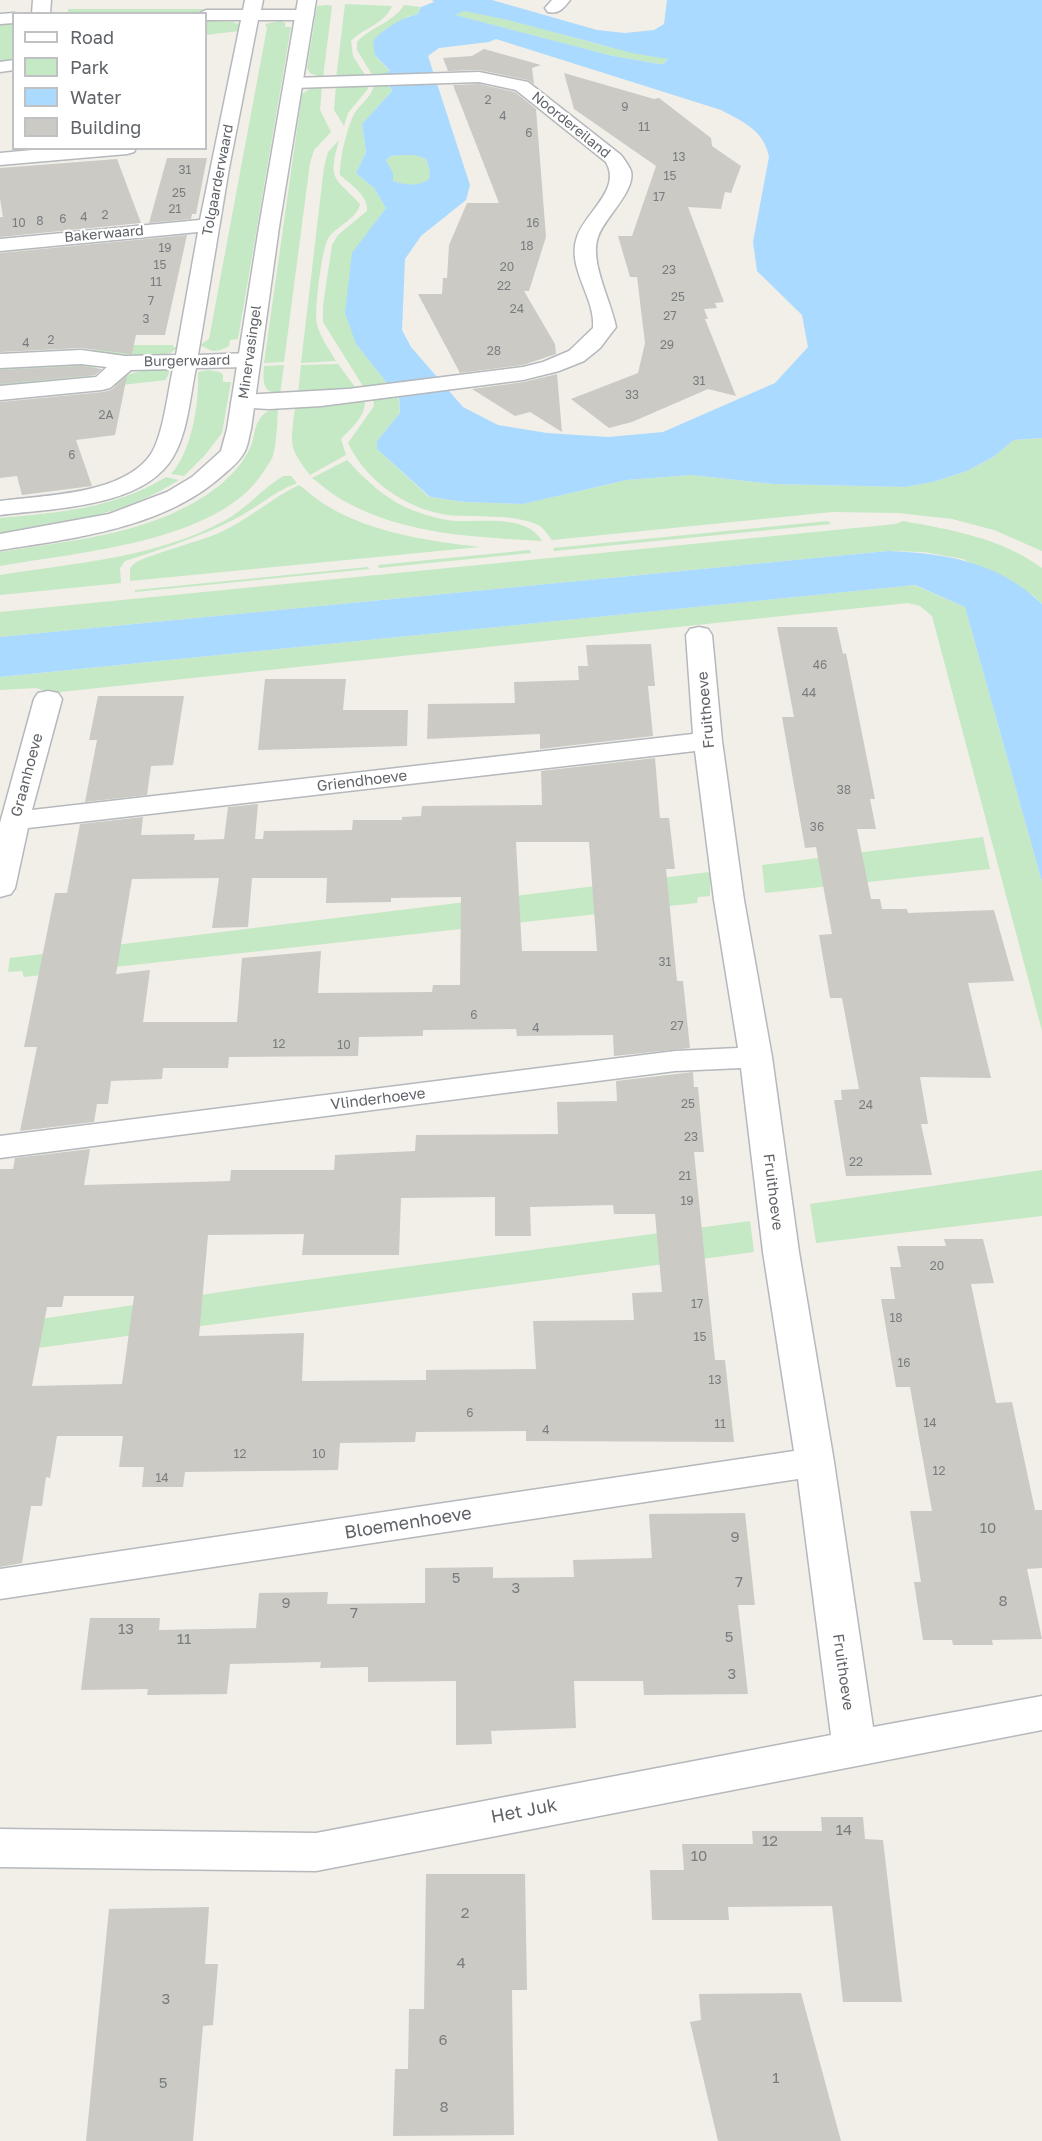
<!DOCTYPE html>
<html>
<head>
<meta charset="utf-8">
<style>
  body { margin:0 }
  #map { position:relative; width:1042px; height:2141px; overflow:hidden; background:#f1efe8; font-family:"Golos Text",sans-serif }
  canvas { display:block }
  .legend { position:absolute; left:12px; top:12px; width:195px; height:138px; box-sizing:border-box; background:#fff; border:2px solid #bfc1c3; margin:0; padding:8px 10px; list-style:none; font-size:18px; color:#5f6368 }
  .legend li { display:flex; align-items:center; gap:12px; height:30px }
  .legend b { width:30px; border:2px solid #bfc1c3 }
</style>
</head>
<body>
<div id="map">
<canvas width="1042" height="2141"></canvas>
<ul class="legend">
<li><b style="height:8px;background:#fff"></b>Road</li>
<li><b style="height:16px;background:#c5e8c5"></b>Park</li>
<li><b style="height:16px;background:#aadaff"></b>Water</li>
<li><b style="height:16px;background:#cccac5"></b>Building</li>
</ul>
</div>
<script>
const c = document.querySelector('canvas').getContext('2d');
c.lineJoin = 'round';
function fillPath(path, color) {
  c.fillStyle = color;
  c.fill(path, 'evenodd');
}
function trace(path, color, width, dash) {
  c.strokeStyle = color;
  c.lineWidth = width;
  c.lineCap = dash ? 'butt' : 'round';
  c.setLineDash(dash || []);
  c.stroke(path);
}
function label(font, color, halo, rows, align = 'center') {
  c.font = font + ' "Golos Text",sans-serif';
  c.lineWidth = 4.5;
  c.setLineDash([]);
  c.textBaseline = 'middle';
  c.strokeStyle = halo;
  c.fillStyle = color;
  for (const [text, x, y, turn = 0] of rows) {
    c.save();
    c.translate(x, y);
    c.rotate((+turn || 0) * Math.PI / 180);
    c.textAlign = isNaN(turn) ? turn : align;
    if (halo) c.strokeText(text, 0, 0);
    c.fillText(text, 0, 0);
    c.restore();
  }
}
fillPath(new Path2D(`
  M345,4L392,6C385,24 363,28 351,41L353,56L367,78L336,79Z
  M327,5L332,6L323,78L310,73L307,68L317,6Z
  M404,5L421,7L418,14L407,17L375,55L390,72L384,78H374L357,50V42C370,27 393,23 404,5Z
  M68,9H228L227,13H68Z
  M464,11C534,22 599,50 669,58L663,64H659L613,56L454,15Z
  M206,21L233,22L241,25L239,31L206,35Z
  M281,21L285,23V27H291L238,339L230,340L229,346C214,354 212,351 200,345L209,339L267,28L265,24Z
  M13,22V61L0,63V24Z
  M368,83V89L348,113L344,126L334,110L336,85Z
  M387,83L392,91L362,124L366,152L356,173L374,188L386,208L374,224L356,344L391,388L366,391L323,322V305L332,245L338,235L367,211C369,196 350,184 340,175C339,161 348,122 356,111C363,102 373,95 374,84Z
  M322,86L320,110L331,132L314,150L310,163L284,362L264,363L302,94L311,88Z
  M339,140C328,180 333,176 360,204C357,219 338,225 329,237C322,245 314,312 317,324C320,337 329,349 336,361L301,363L324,167L328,152Z
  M404,155H415L426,159L430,171V179C418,187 406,186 393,181L386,160L391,156Z
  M134,345H173V347H178L171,353L158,356H38Z
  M53,363L95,364L97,371L92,376L0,386V368Z
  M338,364L358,391L298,395L301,365Z
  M284,365L280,395C262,392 263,382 264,366Z
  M148,369L170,370L166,380L113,386L112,384L123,376Z
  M208,370L220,372L223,375V382H231L222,433L205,455L184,476L171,474C192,451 199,404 198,372Z
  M398,396L400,413L377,441V449L429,497L465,502L523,504L627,480L691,475L773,484L905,487L933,482L967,471L993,457L1014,440L1042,438V551L994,530L952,519L898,513L832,512L552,540C548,535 544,529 540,526C516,513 475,518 448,515C406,509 366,481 348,443L374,406L373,398Z
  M365,399C366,417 352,427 341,439L346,455L310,475C287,446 291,443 295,407Z
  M278,409C277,424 277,441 273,455C272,460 267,466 264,471C219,543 77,552 0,566V552C74,540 159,534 220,485C233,474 244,462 251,446C255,436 254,424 262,416C266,411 272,410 278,409Z
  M347,460C365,479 386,500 412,510C426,515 441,520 456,521C482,522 527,514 542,541C476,537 406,535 346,502C334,496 323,486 312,478Z
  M283,476H291L297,483C273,492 256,509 233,520C199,537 162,549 125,561L120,568L121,583L0,595V575C74,563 156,558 224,521C246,509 262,489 283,476Z
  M166,477L179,480C126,514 62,525 0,533V518C57,513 117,508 166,477Z
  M299,485C309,492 318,501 329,507C373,533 429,541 480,547L130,581V568L136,562C163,550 192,544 219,533C248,520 270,499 299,485Z
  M828,521L831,524L554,551L553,548Z
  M903,521C952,530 1001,538 1042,568V604L1033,595L963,559L924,552L888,551L0,637V612L896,524Z
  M530,550L531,553L379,568L378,565Z
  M368,567L369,569L135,592V590Z
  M914,585L965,607L1042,882V1031L932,616L920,606L908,603L792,615L50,693L36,688L0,690V677Z
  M983,837L990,869L765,893L762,865Z
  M710,872V896L698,897L697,903L24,977L22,971L8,972L10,958Z
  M1042,1170V1216L816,1243L810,1204Z
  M750,1221L754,1252L0,1353V1325L261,1286Z`), '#c5e8c5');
fillPath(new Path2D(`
  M432,0H492L597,30L625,33L654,30L664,24L667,0H1042V438L1014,440L993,457L967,471L933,482L905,487L773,484L691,475L627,480L523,504L465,502L430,497L377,449V441L400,413L399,398L356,344L345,313L352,253L386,208L374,188L356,173L366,152L362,124L392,91L384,74L390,71L375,55L373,41C384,28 402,18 418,14L421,7L434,2ZM464,11L508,20L632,53L668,59L663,64H659L613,56L455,15ZM496,39L721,110C743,122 764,130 769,157L753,242L757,271L802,315L808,347L775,383L663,432L608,437L547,433L498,425L463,407L411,347L402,330L405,259L421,236L466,200L470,185L428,56L439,48L489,42ZM404,155H415L426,159L430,171L429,179C418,187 406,185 393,181V173L386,160L391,156Z
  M888,551C945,553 999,562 1042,604V882L965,607L915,585L0,677V637Z`), '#aadaff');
fillPath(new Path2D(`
  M484,49L541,65L532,68L534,84L528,80L479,70L448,71L443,58L472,56Z
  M564,73L654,99L659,98L711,138L712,146L741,166L731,193L725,192L721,209L688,207L724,302L715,303L717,308L704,309L708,319H705L736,396L708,389L632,422L609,428L571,399L638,373L645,343L637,277H630L618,236H632L656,166L574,109Z
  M479,84L515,92L536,109L546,237L529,291H524L555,344L556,354L523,365L460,373L418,294H442L443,278H447L449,245L467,203H499L453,85Z
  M167,158H207L196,214H192L191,219L149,223Z
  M117,159L141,223L0,237V217H3L0,199V168Z
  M187,235L165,335H136L132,354L81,348L0,352V253Z
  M81,366L102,369L95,375L0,384V370Z
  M557,374L562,432L530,412L515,416L472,389L524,382Z
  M127,376L115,435L76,440L92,486L22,495L17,476L0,478V402L103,392L111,390Z
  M777,627H837L843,654L846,653L875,799H870L876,829H857L871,899H880L882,909H907L908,913L994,910L1014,981L968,983L991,1078L920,1077L928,1124H921L932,1175L846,1176L834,1100H842L841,1090L859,1089L842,998H830L819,935L832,934L816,847L805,848L782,717H794Z
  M651,644L655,686H648L653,736L540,749V734L427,739L428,704L515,703L514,682L579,680L578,666H588L586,645Z
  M265,679H346L343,710H408L407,746L258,750Z
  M98,696H184L173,765L151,766L147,795L85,802L97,740H89Z
  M655,758L660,818H669L675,869H666L677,981H683L690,1048L614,1056L613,1035L517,1036L516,1029L423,1030V1036L359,1037L358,1056L229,1057L228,1068H163L162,1079L111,1081L108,1104H97L94,1122L20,1131L37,1047H24L55,893H67L80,824L143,817L141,835L195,834L194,840L224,839L228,807L258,804L255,839H263L264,831L352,830L353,820H402V817L421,816L422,806L542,805L541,771ZM516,842H589L597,951H522ZM219,878L212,928L248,927L252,878H327L326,903L391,902V898L461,897L460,985H433L432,992L318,993L321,951L242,958L237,1022H143L150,970L116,974L132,879Z
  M693,1072L694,1087H698L704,1152H694L715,1360H725L734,1442L526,1441V1431L416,1432L415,1442L340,1443L338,1470L185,1472L183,1487H142L144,1467H119L123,1436H57L50,1478L46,1477L42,1506H31L22,1563L0,1567V1169H13L15,1158L90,1149L84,1185L230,1181L231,1170H334L335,1155L415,1151L416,1135L558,1134L557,1102L617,1101L616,1081ZM495,1197V1236H531L530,1207L613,1205L614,1214H655L662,1292L632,1293L634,1320L533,1321L536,1369L426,1370V1380L302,1381L304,1333L199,1336L208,1235L304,1234L302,1255H399L401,1198ZM64,1296H134L122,1384L32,1386L47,1307H62Z
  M944,1239H983L994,1283L971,1284L996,1403L1012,1402L1035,1510H1042V1568L1027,1569L1042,1639L992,1640L993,1645H953L952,1640H923L914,1582H921L910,1511H932L910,1387H896L881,1299H895L890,1267H901L897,1246H946Z
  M745,1513L755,1605H738L748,1694L644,1695L643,1681H574L576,1728L491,1731L492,1744L456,1745V1681L368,1682V1667L320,1668L321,1662L230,1664L227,1694L147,1695L148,1689L81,1690L90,1618H160L159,1630L256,1628L259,1593L328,1592L327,1604L425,1603V1568L493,1567V1578L574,1577L573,1560L652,1558L649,1514Z
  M821,1817H863L865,1839L883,1840L902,2002H843L832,1906L728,1907L729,1920H652L650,1870H684L682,1844H753L752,1831H822Z
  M426,1874H525L527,1990H512L514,2135L393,2136L395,2069H408L409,2009H424Z
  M209,1907L205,1964H218L213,2025L203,2026L193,2141H86L109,1909Z
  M801,1993L841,2141H718L690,2022L701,2020L699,1994Z`), '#cccac5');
const minor = new Path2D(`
  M33,0H51L50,14H32Z
  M245,0H263L261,10H305L311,11L314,15L311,19L305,20H258L229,168L198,355L249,353L257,355L260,360L257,365L249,367L196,368C190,396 188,432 173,457C143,508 53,508 0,515V501C45,495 123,495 151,454C163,436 168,391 173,369L131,370L110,388L102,390L0,400V386L96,377L107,367L81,364L0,368V354L81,350L125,356L176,355L198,232L0,251V239L200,220L241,20H206V14H198L206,10H243Z
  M552,0H570C563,9 559,14 548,12L545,8Z
  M14,13L17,14H14V23L0,24V14Z
  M14,60V70L0,72V62Z
  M479,72L528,82L621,155C624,159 629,166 631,171C636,191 604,218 598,237C589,261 611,301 616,327L600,348L584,361L559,371L523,380L321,406L269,409L235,407L231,402L235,397L243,395L348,389L523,367L543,362L569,351L593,328C596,298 566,268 577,237C585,212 622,190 606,162L516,90L479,82L293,88L287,87L284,83L287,79L293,78Z
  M54,148H136L134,152L127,154L0,165V153Z
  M699,627L708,629L712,635L722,741L744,900L772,1057L799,1252L834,1462L873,1727L1042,1696V1730L316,1871L0,1867V1829L316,1833L831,1735L798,1479L0,1599V1569L794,1451L763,1252L741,1068L675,1071L0,1158V1136L675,1051L738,1048L714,900L695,751L28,828L15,888L11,894L0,897V823L34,699L38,693L48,691L58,693L62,699L32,810L693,734L686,635L690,629Z`);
const tertiary = new Path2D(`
  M298,0H316L279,227L251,429C249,436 248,445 245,451C240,461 231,468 223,475C164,528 76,538 0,550V534L109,514L167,492L192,477L221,451L227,429L259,227Z`);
trace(minor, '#b5b8bc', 3);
trace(tertiary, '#b5b8bc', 3);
fillPath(minor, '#fff');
fillPath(tertiary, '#fff');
label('12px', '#7a7d7f', null, [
  ["2",488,100],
  ["9",625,107],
  ["4",503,116],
  ["11",644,127],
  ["6",529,133],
  ["13",679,157],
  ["31",185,170],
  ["15",670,176],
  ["25",179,193],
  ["17",659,197],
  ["21",175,209],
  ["2",105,215],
  ["4",84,217],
  ["6",63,219],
  ["8",40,221],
  ["10",19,223],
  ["16",533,223],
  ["18",527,246],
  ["19",165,248],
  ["15",160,265],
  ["20",507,267],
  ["23",669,270],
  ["11",156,282],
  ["22",504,286],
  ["25",678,297],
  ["7",151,301],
  ["24",517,309],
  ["27",670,316],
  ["3",146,319],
  ["2",51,340],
  ["4",26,343],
  ["29",667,345],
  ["28",494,351],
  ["31",699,381],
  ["33",632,395],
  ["2A",106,415],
  ["6",72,455],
  ["46",820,665],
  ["44",809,693],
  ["38",844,790],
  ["36",817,827],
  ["31",665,962],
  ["6",474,1015],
  ["27",677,1026],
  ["4",536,1028],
  ["12",279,1044],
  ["10",344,1045],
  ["25",688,1104],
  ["24",866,1105],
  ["23",691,1137],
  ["22",856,1162],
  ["21",685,1176],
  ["19",687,1201],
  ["20",937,1266],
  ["17",697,1304],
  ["18",896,1318],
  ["15",700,1337],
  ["16",904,1363],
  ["13",715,1380],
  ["6",470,1413],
  ["14",930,1423],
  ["11",720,1424],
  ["4",546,1430],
  ["12",240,1454],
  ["10",319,1454],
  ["12",939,1471],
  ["14",162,1478]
]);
label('14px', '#5f6368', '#fff', [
  ["Noordereiland",571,125,39],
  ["Tolgaarderwaard",218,180,-79],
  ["Bakerwaard",104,234,-5],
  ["Minervasingel",250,352,-82],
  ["Burgerwaard",187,361,-1]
]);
label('15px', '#5f6368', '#fff', [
  ["Fruithoeve",706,710,-95],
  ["Graanhoeve",27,775,-75],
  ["Griendhoeve",362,781,-7],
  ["Vlinderhoeve",378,1099,-7],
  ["Fruithoeve",773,1192,83],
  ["Fruithoeve",843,1672,82]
]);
label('15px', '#7a7d7f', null, [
  ["10",988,1528],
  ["9",735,1537],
  ["5",456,1578],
  ["7",739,1582],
  ["3",516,1588],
  ["8",1003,1601],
  ["9",286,1603],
  ["7",354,1613],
  ["13",126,1629],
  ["5",729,1637],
  ["11",184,1639],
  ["3",732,1674],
  ["14",844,1830],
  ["12",770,1841],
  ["10",699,1856],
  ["2",465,1913],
  ["4",461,1963],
  ["3",166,1999],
  ["6",443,2040],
  ["1",776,2078],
  ["5",163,2083],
  ["8",444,2107]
]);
label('18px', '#5f6368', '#fff', [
  ["Bloemenhoeve",408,1523,-9],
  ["Het Juk",524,1811,-11]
]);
</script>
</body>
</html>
